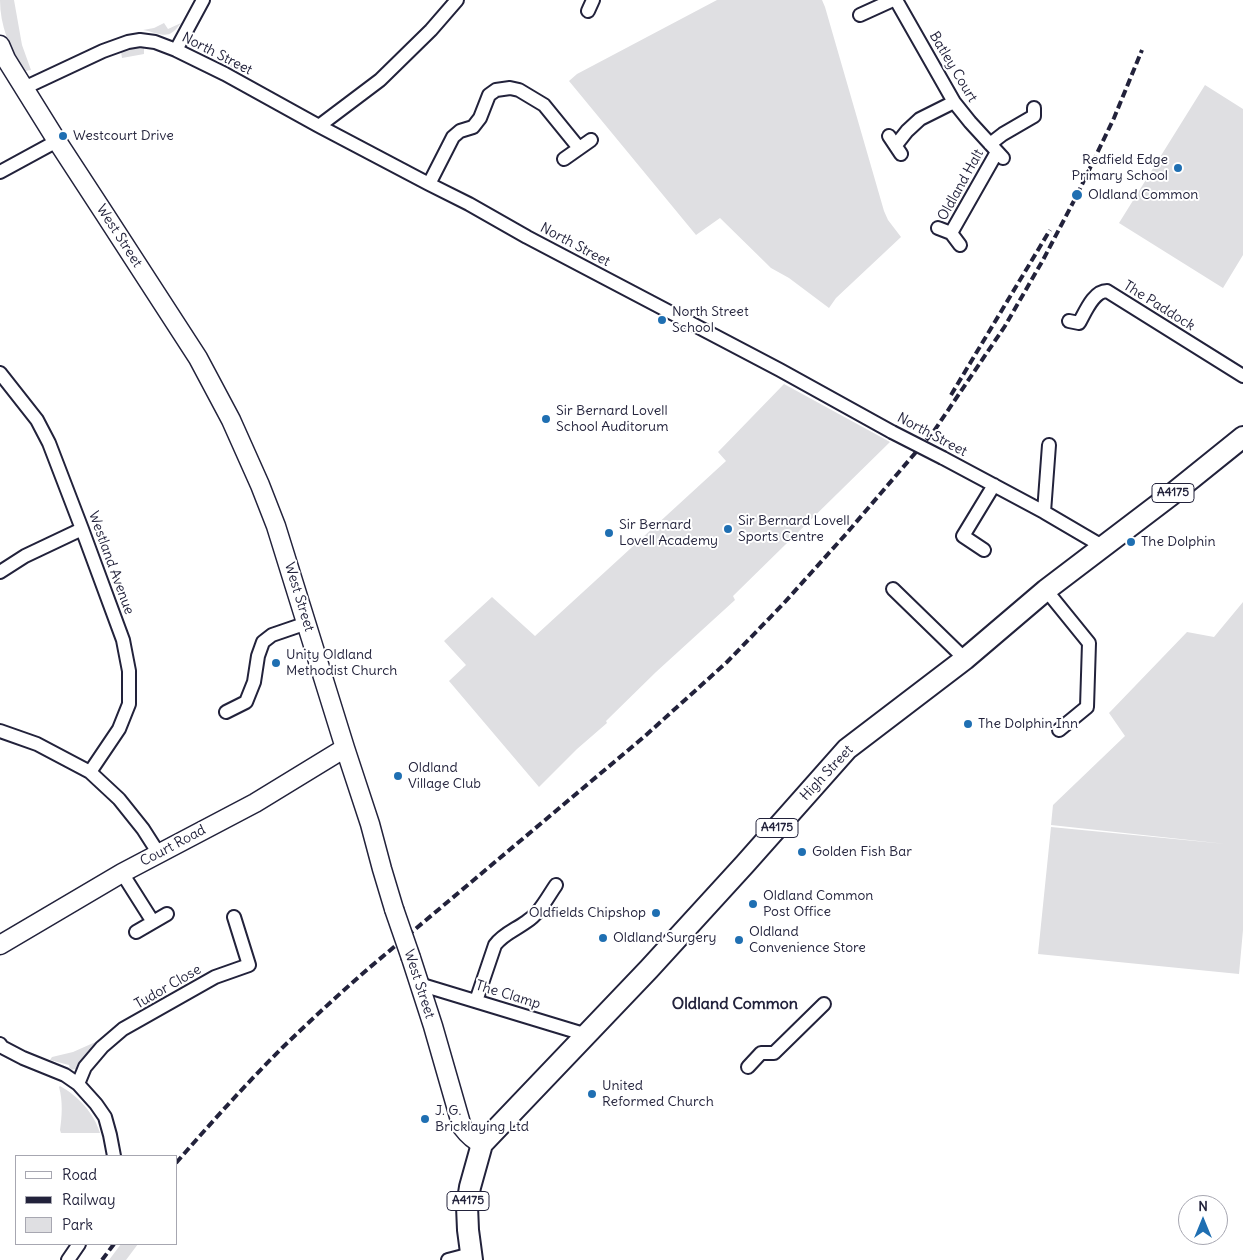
<!DOCTYPE html>
<html>
<head>
<meta charset="utf-8">
<style>
  body { margin:0 }
  #map { position:relative; width:1243px; height:1260px; overflow:hidden; background:#fff; font-family:Delius,sans-serif }
  canvas { display:block }
  .legend { position:absolute; left:15px; top:1155px; width:162px; height:90px; box-sizing:border-box; background:#fff; border:1px solid #a7a7b1; margin:0; padding:6px 9px; list-style:none; font-size:15px; color:#22223b }
  .legend li { display:flex; align-items:center; gap:10px; height:25px }
  .legend b { width:25px; border:1px solid #a7a7b1 }
  .north { position:absolute; left:1178px; top:1195px; width:50px; height:50px; box-sizing:border-box; background:#fff; border:1px solid #a7a7b1; border-radius:50%; rotate:0deg; font-size:14px; font-weight:700; line-height:20px; text-align:center; color:#22223b }
  .north::after { content:''; display:block; margin:auto; width:18px; height:22px; background:#1f6fb2; clip-path:polygon(50% 0,100% 100%,50% 72%,0 100%) }
</style>
</head>
<body>
<div id="map">
<canvas width="1243" height="1260"></canvas>
<ul class="legend">
<li><b style="height:6px;background:#fff"></b>Road</li>
<li><b style="height:6px;background:#22223b"></b>Railway</li>
<li><b style="height:14px;background:#dfdfe2"></b>Park</li>
</ul>
<div class="north">N</div>
</div>
<script>
const c = document.querySelector('canvas').getContext('2d');
c.lineJoin = 'round';
function fillPath(path, color) {
  c.fillStyle = color;
  c.fill(path, 'evenodd');
}
function trace(path, color, width, dash) {
  c.strokeStyle = color;
  c.lineWidth = width;
  c.lineCap = dash ? 'butt' : 'round';
  c.setLineDash(dash || []);
  c.stroke(path);
}
function label(font, color, halo, rows, align = 'center') {
  c.font = font + ' Delius,sans-serif';
  c.lineWidth = 4;
  c.setLineDash([]);
  c.textBaseline = 'middle';
  c.strokeStyle = halo;
  c.fillStyle = color;
  for (const [text, x, y, turn = 0] of rows) {
    c.save();
    c.translate(x, y);
    c.rotate((+turn || 0) * Math.PI / 180);
    c.textAlign = isNaN(turn) ? turn : align;
    if (halo) c.strokeText(text, 0, 0);
    c.fillText(text, 0, 0);
    c.restore();
  }
}
fillPath(new Path2D(`
  M0,0H14L22,45L31,70L25,71L21,70C10,47 0,26 0,0Z
  M717,0H822L825,7L884,211L888,220L901,237L836,298L829,308L789,278L771,268L720,218L696,235L569,81L577,74Z
  M164,23L168,29L181,23C168,41 163,34 143,30L154,28Z
  M144,46V54L122,58L121,52L127,50Z
  M227,50L243,71L241,72L216,59Z
  M1205,85L1243,109V255L1223,288L1119,223Z
  M784,384L890,442L733,596L735,600L656,672L606,721L607,723L577,749L539,787L449,681L466,665L444,641L492,597L535,636L726,461L718,452Z
  M1243,602V930L1239,974L1038,954L1051,827L1226,844L1051,825L1053,805L1125,736L1109,713L1187,632L1214,637Z
  M100,1040L101,1042L76,1069L70,1070L69,1065L50,1060L52,1057L73,1052Z
  M60,1086C78,1096 94,1113 100,1133H61L60,1130C62,1117 63,1101 59,1087Z
  M121,1244H138L126,1260H109Z`), '#dfdfe2');
const street = new Path2D(`
  M896,0L954,102L970,122L1003,158
  M588,11L593,0
  M860,15L893,0
  M176,50L203,0
  M24,88L103,51L128,42L140,40L155,42L176,50L225,74L319,126L429,184L469,204L527,237L780,370L892,432
  M319,126L380,80L431,30L457,0
  M889,136L901,154
  M990,144L1003,134L1034,116V108
  M896,145L907,131L920,119L954,102
  M564,159L591,140
  M0,172L57,141
  M429,184L453,137L460,131L473,127L480,118L489,95L496,90L510,88L519,90L544,105L579,148
  M938,228L951,233L960,245
  M951,233L997,152
  M1069,321L1079,323C1085,313 1093,291 1107,291L1243,376
  M0,373L37,420L49,443L82,529L123,640L129,671V704L119,729L90,772
  M943,458L1044,512L1102,546
  M1044,512L1049,445
  M984,550L963,536L994,485
  M0,572L25,556L82,529
  M893,589L965,659
  M1046,590L1089,643L1087,707L1059,730
  M226,712L246,702L254,682L258,656L263,642L272,635L307,623
  M0,731L37,744L90,772L119,799L143,829L159,854
  M122,873L153,922
  M136,932L167,914
  M419,984L587,1035
  M476,1001L495,945C503,934 515,930 526,922C540,913 547,898 556,885
  M0,1044L2,1047L23,1058L65,1075L78,1084L96,1104L105,1117L110,1135L114,1156
  M748,1067L761,1053H774L824,1004
  M78,1084L85,1067L102,1047L123,1029L215,977L249,965L234,917
  M68,1260L79,1244
  M448,1260L471,1254`);
const secondary = new Path2D(`
  M0,45L6,59L57,141L104,213L198,358L231,420L260,485L276,526L345,748L370,824L382,869L394,909
  M0,945L122,873L255,803L345,748
  M411,958L433,1026L462,1127C468,1135 473,1140 482,1144`);
const primary = new Path2D(`
  M472,1260L468,1230L467,1206L470,1187L482,1144L649,969L745,864L847,749L965,659L1046,590L1171,495L1243,437`);
trace(street, '#22223b', 16);
trace(secondary, '#22223b', 21);
trace(primary, '#22223b', 24);
trace(street, '#fff', 12);
trace(secondary, '#fff', 18);
trace(primary, '#fff', 20);
trace(new Path2D(`
  M951,395L1050,230
  M176,1163C210,1124 245,1085 282,1048C310,1021 339,994 369,968L645,736L727,662L784,603L846,534L934,431L1005,326L1043,260L1077,195L1114,118L1142,50
  M102,1260L114,1244`), '#22223b', 4, [8, 4]);
const streetBridge = new Path2D(`
  M892,432L943,458`);
const secondaryBridge = new Path2D(`
  M394,909L411,958`);
trace(streetBridge, '#22223b', 16, []);
trace(secondaryBridge, '#22223b', 21, []);
trace(streetBridge, '#fff', 12);
trace(secondaryBridge, '#fff', 18);
for (const [x, y, r, color] of [
  [63,136,5,"#1f6fb2"],
  [1178,168,5,"#1f6fb2"],
  [1077,195,6,"#1f6fb2"],
  [662,320,5,"#1f6fb2"],
  [546,419,5,"#1f6fb2"],
  [728,529,5,"#1f6fb2"],
  [609,533,5,"#1f6fb2"],
  [1131,542,5,"#1f6fb2"],
  [276,663,5,"#1f6fb2"],
  [968,724,5,"#1f6fb2"],
  [398,776,5,"#1f6fb2"],
  [802,852,5,"#1f6fb2"],
  [753,904,5,"#1f6fb2"],
  [656,913,5,"#1f6fb2"],
  [603,938,5,"#1f6fb2"],
  [739,940,5,"#1f6fb2"],
  [592,1094,5,"#1f6fb2"],
  [425,1119,5,"#1f6fb2"]
]) {
  const dot = new Path2D();
  dot.arc(x, y, r, 0, 2 * Math.PI);
  c.fillStyle = color;
  c.fill(dot);
  trace(dot, '#fff', 2);
}
for (const [x, y, w] of [
  [1173,493,42],
  [777,828,42],
  [468,1201,42]
]) {
  const box = new Path2D();
  box.roundRect(x - w / 2, y - 9.5, w, 19, 4);
  c.fillStyle = '#fff';
  c.fill(box);
  trace(box, '#22223b', 1);
}
label('bold 12px', '#22223b', null, [
  ["A4175",1173,493],
  ["A4175",777,828],
  ["A4175",468,1201]
]);
label('14px', '#22223b', '#fff', [
  ["North Street",217,54,27],
  ["Batley Court",953,67,59],
  ["Oldland Halt",961,185,-61],
  ["West Street",119,236,57],
  ["North Street",575,245,28],
  ["The Paddock",1159,306,32],
  ["North Street",932,435,28],
  ["Westland Avenue",111,563,70],
  ["West Street",299,597,73],
  ["High Street",827,773,-47],
  ["Court Road",173,846,-28],
  ["West Street",419,984,72],
  ["Tudor Close",168,987,-30],
  ["The Clamp",508,995,17]
]);
label('14px', '#22223b', '#fff', [
  ["Westcourt Drive",73,136],
  ["Redfield Edge",1168,160,"right"],
  ["Primary School",1168,176,"right"],
  ["Oldland Common",1088,195],
  ["North Street",672,312],
  ["School",672,328],
  ["Sir Bernard Lovell",556,411],
  ["School Auditorum",556,427],
  ["Sir Bernard Lovell",738,521],
  ["Sports Centre",738,537],
  ["Sir Bernard",619,525],
  ["Lovell Academy",619,541],
  ["The Dolphin",1141,542],
  ["Unity Oldland",286,655],
  ["Methodist Church",286,671],
  ["The Dolphin Inn",978,724],
  ["Oldland",408,768],
  ["Village Club",408,784],
  ["Golden Fish Bar",812,852],
  ["Oldland Common",763,896],
  ["Post Office",763,912],
  ["Oldfields Chipshop",646,913,"right"],
  ["Oldland",749,932],
  ["Convenience Store",749,948],
  ["Oldland Surgery",613,938],
  ["United",602,1086],
  ["Reformed Church",602,1102],
  ["J. G.",435,1111],
  ["Bricklaying Ltd",435,1127]
], 'left');
label('bold 16px', '#22223b', '#fff', [
  ["Oldland Common",735,1004]
]);
</script>
</body>
</html>
